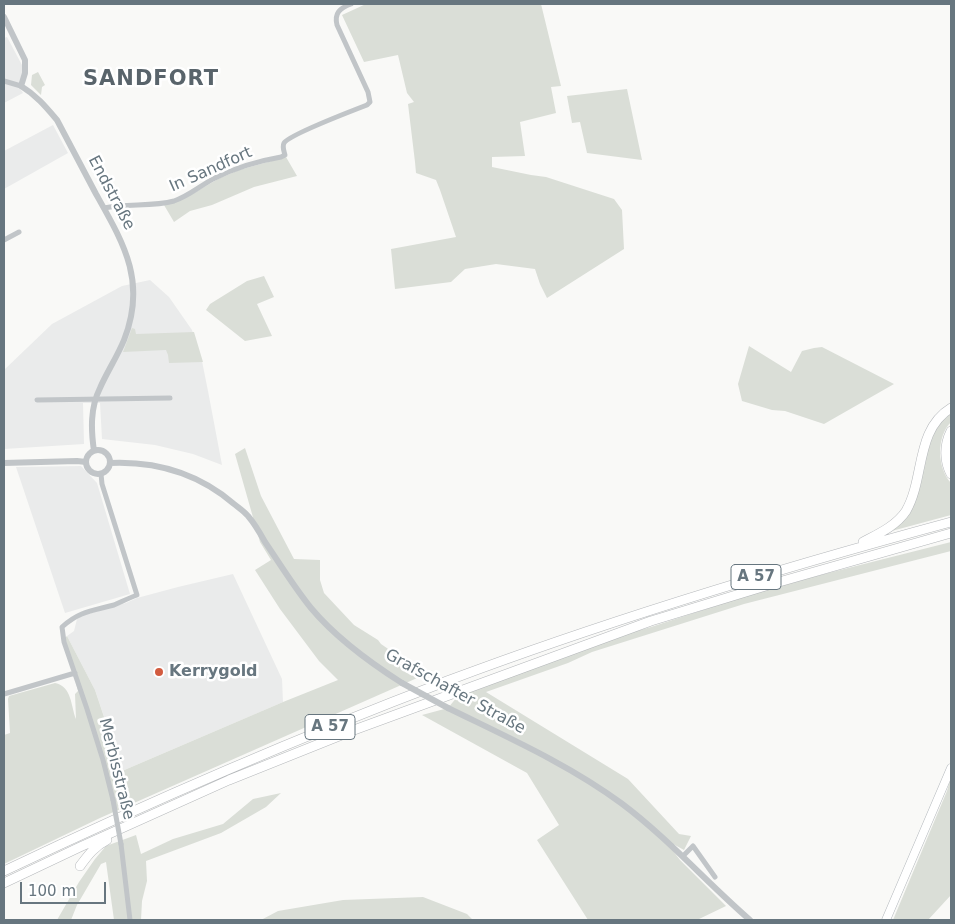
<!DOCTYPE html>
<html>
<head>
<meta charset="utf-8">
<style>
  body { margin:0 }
  #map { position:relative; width:955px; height:924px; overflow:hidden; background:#f9f9f7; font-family:"DejaVu Sans",sans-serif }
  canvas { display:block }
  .frame { position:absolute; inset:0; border:5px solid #67767f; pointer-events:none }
  .scale { position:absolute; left:20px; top:882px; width:86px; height:22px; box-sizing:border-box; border:2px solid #67767f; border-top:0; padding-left:6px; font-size:15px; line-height:18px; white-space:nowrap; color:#67767f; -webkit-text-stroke:4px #fff; paint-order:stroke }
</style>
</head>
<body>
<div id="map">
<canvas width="955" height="924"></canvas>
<div class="frame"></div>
<div class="scale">100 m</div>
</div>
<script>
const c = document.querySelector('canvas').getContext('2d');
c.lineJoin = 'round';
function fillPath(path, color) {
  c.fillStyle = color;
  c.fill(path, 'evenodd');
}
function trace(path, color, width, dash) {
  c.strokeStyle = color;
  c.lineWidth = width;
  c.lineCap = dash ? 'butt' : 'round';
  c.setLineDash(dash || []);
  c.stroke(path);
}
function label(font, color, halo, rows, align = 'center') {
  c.font = font + ' "DejaVu Sans",sans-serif';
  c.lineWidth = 5;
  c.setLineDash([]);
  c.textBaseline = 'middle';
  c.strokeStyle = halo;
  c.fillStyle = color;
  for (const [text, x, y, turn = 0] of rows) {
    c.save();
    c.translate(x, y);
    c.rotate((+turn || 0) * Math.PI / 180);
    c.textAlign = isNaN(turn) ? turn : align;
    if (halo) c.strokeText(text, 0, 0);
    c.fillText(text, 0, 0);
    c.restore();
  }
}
fillPath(new Path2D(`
  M7,37L22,65V73L18,85L23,93L4,103V38Z
  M53,125L68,153L4,189V151Z
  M150,280L169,297L192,330L202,361L208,391L222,465L193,454L155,445L102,439L100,403H83L84,444L4,449V370L52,324L122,286Z
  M81,466L97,483L130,594L65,613L16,467Z
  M233,574L282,679L283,702L122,771L95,690L67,636L74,631L77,619L84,615L126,603L137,598L178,587Z`), '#eaebeb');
fillPath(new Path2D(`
  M366,4H541L561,86L551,87L556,113L520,122L525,156L492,157V167L531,175L546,177L614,199L622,210L624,249L547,298L540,284L535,269L496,264L465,269L451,282L395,289L391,249L456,237L440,190L436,180L416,173L415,162L408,104L414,102L407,93L398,55L364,62L342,15Z
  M38,72L45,85L42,87L41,95L31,85L32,75Z
  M627,89L642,160L587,153L580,122L572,123L567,96Z
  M286,157L297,176L254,187L212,205L190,211L174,222L164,205L194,193L218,179L239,170Z
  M264,276L274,297L257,304L272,336L245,341L206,310L210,304L247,281Z
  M132,328L135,329L136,334L194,332L203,362L169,363L168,355L166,350L123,352Z
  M749,346L791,372L802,351L814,348L822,347L894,384L824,424L785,411L772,410L742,401L738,384Z
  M951,412V422C936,437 937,468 951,483V515L888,532L896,527L922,471L934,429L945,416Z
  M245,448L261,496L294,559L320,560V580L324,593L354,625L378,640L381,644L416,668L433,671L100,818L4,864V735L10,733L8,699L9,696L55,683C72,686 71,707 76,719L75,694L78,691L65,638L67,636L95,690L122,771L283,702L338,680L319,661L280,609L255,570L271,560L260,542L235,454Z
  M951,542V551L744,604L592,652L568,663L486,692L628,779L679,834L691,836L684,850L664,839L680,860L726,906L697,920H588L537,840L559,825L527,773L422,715L448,708L462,691L561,652L651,627L773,587Z
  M951,777V895L928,920H893L947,791Z
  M281,793L266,807L221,833L146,861L147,881L142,901L141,920H114L106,862L101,864L77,905L71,920H57L79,882L95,859L106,846L136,835L141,854L173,839L223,824L253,799Z
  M423,897L467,914L473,920H261L278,911L343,900Z`), '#daded7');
const secondary = new Path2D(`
  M886,920L951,768`);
const motorway = new Path2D(`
  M951,431C944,445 944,461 951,474
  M863,542C878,534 896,526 906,511C925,478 915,430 951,408
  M80,866C88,855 95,846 107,840
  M4,871C149,802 297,738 447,681C612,619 781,568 951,522
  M4,883L80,847L229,780L354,730L651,621L772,584L951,533`);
trace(secondary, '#b4b9bd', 9);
trace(motorway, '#b5b8bb', 10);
trace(new Path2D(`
  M4,81L21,86
  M104,208C127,203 152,207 174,201C189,196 201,185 215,178C237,167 258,161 281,157L285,155C284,151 282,147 284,143C289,135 354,110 367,105L370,102L368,92L337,25C334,13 340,8 351,4
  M4,240L19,232
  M37,400L170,398
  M101,474L102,484L137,595C129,598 121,602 114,605C92,611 80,611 62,627L64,642L87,709L103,760L113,800
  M4,694L75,673
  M121,844L130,920
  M683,856L693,846L715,877`), '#c1c5c8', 5);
trace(new Path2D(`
  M4,17L25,60V73L21,86C36,95 46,107 57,120C70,145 83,169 96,194C124,244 147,282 124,340C117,357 107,372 100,388C90,408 91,430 94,451
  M86 462a12 12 0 1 1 24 0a12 12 0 1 1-24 0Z
  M4,463L77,461L86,462
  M110,463C156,461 199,474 234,504C239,508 244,511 248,516C255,524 260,533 265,542C280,564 294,587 311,608C336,638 369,662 402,683
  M448,708C507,737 568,764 621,803C668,838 706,882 750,920`), '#c1c5c8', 6);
trace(secondary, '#fff', 8);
trace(motorway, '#fff', 9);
trace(new Path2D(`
  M113,800L121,844`), '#c1c5c8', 5);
trace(new Path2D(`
  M402,683L448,708`), '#c1c5c8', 6);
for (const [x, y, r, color] of [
  [159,672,5,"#d25b3f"]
]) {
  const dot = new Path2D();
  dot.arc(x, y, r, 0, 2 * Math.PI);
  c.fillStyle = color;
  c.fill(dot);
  trace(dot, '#fff', 2);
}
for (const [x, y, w] of [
  [756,577,50],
  [330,727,50]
]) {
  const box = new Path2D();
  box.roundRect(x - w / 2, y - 12.5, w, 25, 4);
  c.fillStyle = '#fff';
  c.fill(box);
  trace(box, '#67767f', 1);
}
label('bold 15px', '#67767f', null, [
  ["A 57",756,577],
  ["A 57",330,727]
]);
label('16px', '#67767f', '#fff', [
  ["In Sandfort",211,170,-24],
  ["Endstraße",111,193,62],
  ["Grafschafter Straße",455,692,29],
  ["Merbisstraße",116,769,76]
]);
label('bold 16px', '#67767f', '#fff', [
  ["Kerrygold",169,672]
], 'left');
c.letterSpacing = '1px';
label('bold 21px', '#59646b', '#fff', [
  ["SANDFORT",151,80]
]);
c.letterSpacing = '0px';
</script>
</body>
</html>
